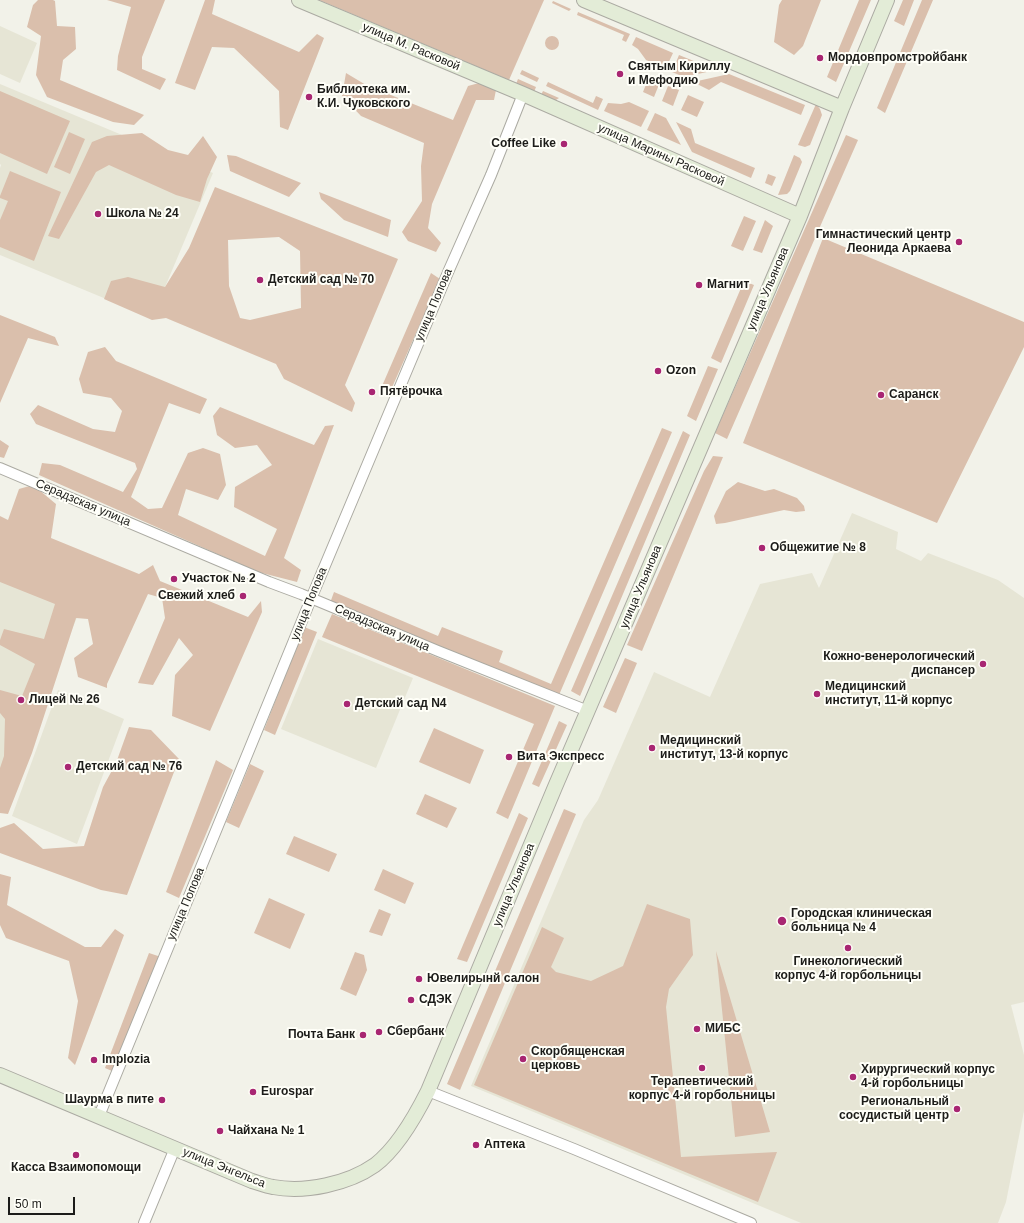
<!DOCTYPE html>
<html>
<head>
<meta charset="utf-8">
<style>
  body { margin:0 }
  #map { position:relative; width:1024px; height:1223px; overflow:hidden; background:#f2f2e9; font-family:Arial,sans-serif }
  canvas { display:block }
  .scale { position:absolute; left:8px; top:1197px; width:67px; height:18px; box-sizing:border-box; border:2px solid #1c1c19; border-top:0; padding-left:5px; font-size:12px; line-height:14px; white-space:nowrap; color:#1c1c19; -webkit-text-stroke:3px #fffff8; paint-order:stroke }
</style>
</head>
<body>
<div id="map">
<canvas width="1024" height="1223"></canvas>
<div class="scale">50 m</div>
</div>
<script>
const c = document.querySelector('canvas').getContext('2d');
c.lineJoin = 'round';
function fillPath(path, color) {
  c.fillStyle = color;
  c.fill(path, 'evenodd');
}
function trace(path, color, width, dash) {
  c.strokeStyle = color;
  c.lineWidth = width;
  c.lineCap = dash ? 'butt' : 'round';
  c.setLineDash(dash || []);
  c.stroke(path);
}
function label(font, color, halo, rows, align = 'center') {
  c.font = font + ' Arial,sans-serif';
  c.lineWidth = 4;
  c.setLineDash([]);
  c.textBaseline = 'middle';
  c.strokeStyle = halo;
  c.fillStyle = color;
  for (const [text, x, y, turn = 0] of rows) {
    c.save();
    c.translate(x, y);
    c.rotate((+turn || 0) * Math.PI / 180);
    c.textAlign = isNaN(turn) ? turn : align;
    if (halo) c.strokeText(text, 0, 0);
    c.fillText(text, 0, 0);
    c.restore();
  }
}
fillPath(new Path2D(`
  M0,26L37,43L20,83L0,74Z
  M0,84L213,173L152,318L0,255V168L1,165L0,164Z
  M852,513L898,532L896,549L921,561L928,553L998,580L1024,598V1002L1011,1005L1024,1055V1111L1006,1202L998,1223H801L471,1086L584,820L598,800L654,672L710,697L760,584L812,573L819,588Z
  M0,562L85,598L0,803Z
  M318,639L413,678L376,768L281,729Z
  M58,690L124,719L77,844L12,816Z`), '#e6e5d5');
fillPath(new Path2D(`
  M38,0H53L55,1L57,26L75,27L76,49L63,60L60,80L144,115L134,125L113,122L47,97L36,75L41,36L27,27L33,5Z
  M107,0H165L142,57V69L166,79L160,90L117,70L118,56L131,7Z
  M205,0H215L212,14L299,52L317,34L324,38L288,130L280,127L279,91L234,48L212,47L195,90L175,83Z
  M319,0H544L509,80Z
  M782,0H821L803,46L794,55L774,42L779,5Z
  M859,0H871L836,82L827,77Z
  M903,0H914L904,26L894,21Z
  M922,0H933L885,113L877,108Z
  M553,1L571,9L569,11L552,3Z
  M578,12L630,34L626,42L622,40L624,35L577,15Z
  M545 43a7 7 0 1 1 14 0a7 7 0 1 1-14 0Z
  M636,37L673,53L666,68L646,60L638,49L632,45Z
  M679,55L716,70L684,77L672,72Z
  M522,70L539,78L537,82L520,74Z
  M346,73L366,85L453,120L468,86L479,83L496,90L494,100H476L432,204L428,228L441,243L436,252L408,241L402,232L422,201L421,166L424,143L361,116L342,96Z
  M729,74L805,105L801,115L721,82L709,90L693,82Z
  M649,77L660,82L654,97L643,92Z
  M518,79L536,87L534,92L516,84Z
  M548,82L593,103L596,96L603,99L598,110L546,86Z
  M668,86L679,90L673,106L662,101Z
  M0,91L70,121L47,174L0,153Z
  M543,91L559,98L556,100H552L541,95Z
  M688,95L704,102L697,117L681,110Z
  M629,102L649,111L641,127L604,111L608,103L621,104Z
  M816,104L820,109L822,115L810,145L805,147L798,145Z
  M655,113L666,118L681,145L647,130Z
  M676,122L691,129L695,143L755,168L751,178L692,152Z
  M69,132L85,139L70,174L54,167Z
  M142,133L168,150L188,155L203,136L217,157L207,179L200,202L176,195L109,165L96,172L59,239L48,236L92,142L107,136Z
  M846,135L858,140L727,439L715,433Z
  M227,155L236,156L301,183L289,197L230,171Z
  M794,155L800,158L802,162L790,191L787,194L778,195Z
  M10,171L61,192L34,261L0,247V220L8,201L0,198V196Z
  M768,174L776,177L772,186L765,183Z
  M215,187L398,259L345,385L355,403L352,412L284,379L276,364L166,318L152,320L104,299L111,281L128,277L165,287L189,248ZM279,237L300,251L301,308L250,320L240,318L229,286L228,240Z
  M319,192L391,220L388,237L344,220L321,199Z
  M744,216L756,221L743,251L731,246Z
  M765,220L773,226L762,253L753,250Z
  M823,238L1024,322V347L937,523L743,443Z
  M431,273L440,279L390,392L382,386Z
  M744,281L754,285L721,363L711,358Z
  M0,315L55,337L59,346L28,338L0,403Z
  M105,347L116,361L207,399L200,414L169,403L131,497L148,509L162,508L188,453L203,448L220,454L226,485L218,500L186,489L178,515L265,556L277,529L234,507L235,487L272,465L257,445L235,448L217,435L213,416L220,407L314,445L325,426L334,425L284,558L301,570L297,582L258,572L39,475L42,463L60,465L123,492L137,469L135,463L36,424L30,414L38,405L93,429L115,432L122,411L111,398L83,393L79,379L88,352Z
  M708,366L718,369L696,421L687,416Z
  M662,428L672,432L559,695L330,603L334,592L438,636L442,627L503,651L499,662L551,684Z
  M683,431L690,435L580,696L571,691Z
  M0,440L9,446L4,458L0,457Z
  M713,456L723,457L642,651L627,645L704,471Z
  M738,482L765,491L774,489L797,498L804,506L805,511L796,512L784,510L725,523L716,524L714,516L726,491Z
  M33,485L56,504L51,538L139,574L153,565L160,581L248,617L261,601L262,612L210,731L172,716L175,675L193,655L179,638L153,685L138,683L165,618L162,598L148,594L107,684V688L78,677L74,658L93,644L88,619L76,618L32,753L8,814L0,813V768L4,756L5,719L0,713V690L22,696L35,664L0,645V640L4,629L44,639L55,604L0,582V516L8,520L19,489Z
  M332,614L555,706L508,819L496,813L534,724L322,637Z
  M304,627L317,632L275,735L264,730Z
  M625,658L637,663L616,713L603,707Z
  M559,721L567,725L539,787L532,784Z
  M129,727L151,730L179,759L127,895L101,890L0,853V828L14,823L43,849L84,846L103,787L116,763Z
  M434,728L484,750L470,784L419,762Z
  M216,760L233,770L179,898L166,892Z
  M250,764L264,771L239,828L226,822Z
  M425,794L457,808L447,828L416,814Z
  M564,809L576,814L460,1090L447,1084Z
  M519,813L528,818L467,962L457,959Z
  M294,836L337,854L329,872L286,854Z
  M383,869L414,883L405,904L374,890Z
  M0,874L11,877L7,905L85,947H101L115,929L124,935L75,1065L68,1058L78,1001L69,961L6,938L0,925Z
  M269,898L305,914L290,949L254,933Z
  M647,904L690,919L693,955L669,989L666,1007L681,1157L777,1152L758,1202L474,1085L542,927L564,938L551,967L556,972L591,981L623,966Z
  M379,909L391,914L382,936L369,932Z
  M716,951L770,1132L735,1137Z
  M355,952L364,955L367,970L356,996L340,989Z
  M149,953L161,957L112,1071L105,1068Z`), '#dabfac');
const street = new Path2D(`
  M0,468L269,582L301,594L438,651L588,711
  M428,1091L574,1149L751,1223
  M99,1116L313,594L449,270L491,175L523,94
  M144,1223L175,1148`);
const secondary = new Path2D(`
  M299,0L523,94L800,216
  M584,0L842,108
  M0,1075L252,1181C259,1183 266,1186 273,1187C305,1193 348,1184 375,1165C396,1149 416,1115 428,1091L555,787L800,216L842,108L887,0`);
trace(street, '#abaaa2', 12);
trace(secondary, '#abaaa2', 16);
trace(street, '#fff', 10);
trace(secondary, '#e3ecd7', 14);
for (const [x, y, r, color] of [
  [820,58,4,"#a82672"],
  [620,74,4,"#a82672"],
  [309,97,4,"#a82672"],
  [564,144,4,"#a82672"],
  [98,214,4,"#a82672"],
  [959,242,4,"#a82672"],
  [260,280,4,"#a82672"],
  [699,285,4,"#a82672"],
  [658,371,4,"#a82672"],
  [372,392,4,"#a82672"],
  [881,395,4,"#a82672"],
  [762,548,4,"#a82672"],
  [174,579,4,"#a82672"],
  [243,596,4,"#a82672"],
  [983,664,4,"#a82672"],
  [817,694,4,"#a82672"],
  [21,700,4,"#a82672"],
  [347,704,4,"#a82672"],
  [652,748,4,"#a82672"],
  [509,757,4,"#a82672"],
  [68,767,4,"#a82672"],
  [782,921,5,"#a82672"],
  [848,948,4,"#a82672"],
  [419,979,4,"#a82672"],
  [411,1000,4,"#a82672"],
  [697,1029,4,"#a82672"],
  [379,1032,4,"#a82672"],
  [363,1035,4,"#a82672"],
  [523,1059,4,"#a82672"],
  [94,1060,4,"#a82672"],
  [702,1068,4,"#a82672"],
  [853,1077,4,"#a82672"],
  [253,1092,4,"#a82672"],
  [162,1100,4,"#a82672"],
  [957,1109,4,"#a82672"],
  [220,1131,4,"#a82672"],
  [476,1145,4,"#a82672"],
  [76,1155,4,"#a82672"]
]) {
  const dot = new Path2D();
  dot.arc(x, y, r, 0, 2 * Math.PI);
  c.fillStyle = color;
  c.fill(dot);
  trace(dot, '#fffff8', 1.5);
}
label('12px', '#1c1c19', '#fffff8', [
  ["улица М. Расковой",411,47,23],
  ["улица Марины Расковой",661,155,24],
  ["улица Ульянова",768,289,-67],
  ["улица Попова",434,305,-67],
  ["Серадзская улица",83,503,23],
  ["улица Ульянова",641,587,-67],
  ["улица Попова",309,604,-68],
  ["Серадзская улица",382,628,23],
  ["улица Ульянова",514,885,-67],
  ["улица Попова",186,904,-67],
  ["улица Энгельса",224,1168,22]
]);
label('bold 12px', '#1c1c19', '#fffff8', [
  ["Мордовпромстройбанк",828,58],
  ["Святым Кириллу",628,67],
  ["и Мефодию",628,81],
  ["Библиотека им.",317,90],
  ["К.И. Чуковского",317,104],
  ["Coffee Like",556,144,"right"],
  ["Школа № 24",106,214],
  ["Гимнастический центр",951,235,"right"],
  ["Леонида Аркаева",951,249,"right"],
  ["Детский сад № 70",268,280],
  ["Магнит",707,285],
  ["Ozon",666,371],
  ["Пятёрочка",380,392],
  ["Саранск",889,395],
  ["Общежитие № 8",770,548],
  ["Участок № 2",182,579],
  ["Свежий хлеб",235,596,"right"],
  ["Кожно-венерологический",975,657,"right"],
  ["диспансер",975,671,"right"],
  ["Медицинский",825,687],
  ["институт, 11-й корпус",825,701],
  ["Лицей № 26",29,700],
  ["Детский сад N4",355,704],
  ["Медицинский",660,741],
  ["институт, 13-й корпус",660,755],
  ["Вита Экспресс",517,757],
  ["Детский сад № 76",76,767],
  ["Городская клиническая",791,914],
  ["больница № 4",791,928],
  ["Гинекологический",848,962,"center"],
  ["корпус 4-й горбольницы",848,976,"center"],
  ["Ювелирынй салон",427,979],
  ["СДЭК",419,1000],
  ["МИБС",705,1029],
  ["Сбербанк",387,1032],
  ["Почта Банк",355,1035,"right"],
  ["Скорбященская",531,1052],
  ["церковь",531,1066],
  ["Implozia",102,1060],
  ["Хирургический корпус",861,1070],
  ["4-й горбольницы",861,1084],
  ["Терапевтический",702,1082,"center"],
  ["корпус 4-й горбольницы",702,1096,"center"],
  ["Eurospar",261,1092],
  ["Шаурма в пите",154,1100,"right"],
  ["Региональный",949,1102,"right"],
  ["сосудистый центр",949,1116,"right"],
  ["Чайхана № 1",228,1131],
  ["Аптека",484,1145],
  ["Касса Взаимопомощи",76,1168,"center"]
], 'left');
</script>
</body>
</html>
